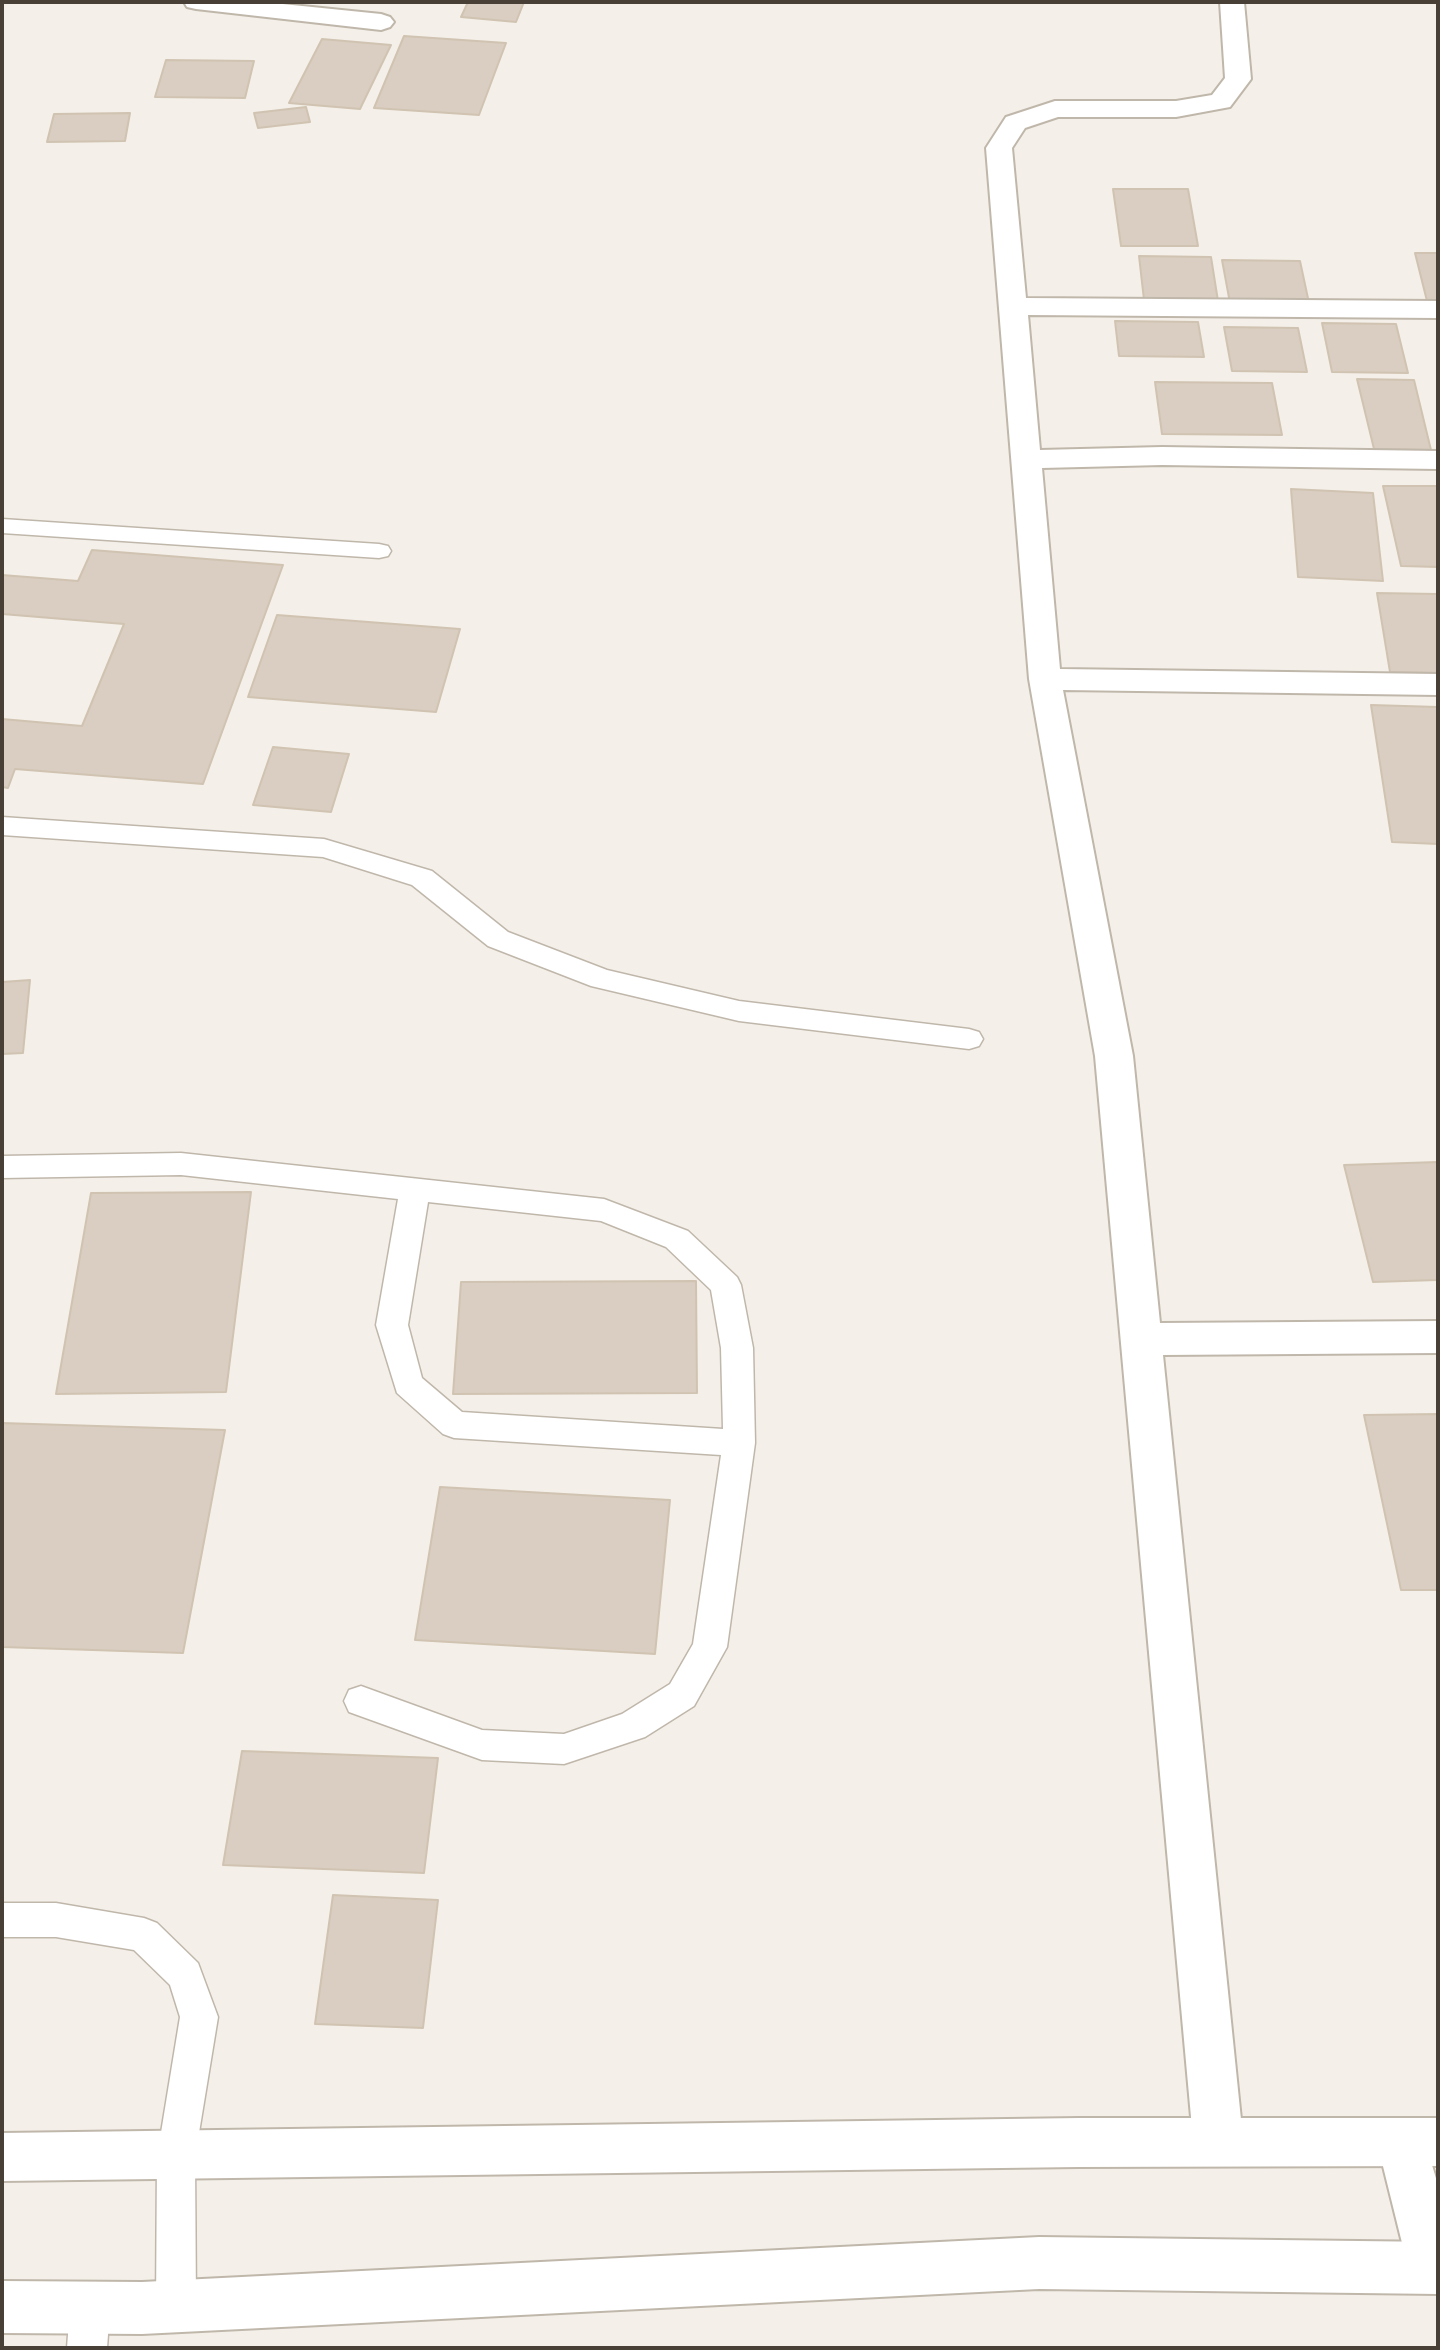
<!DOCTYPE html>
<html>
<head>
<meta charset="utf-8">
<style>
  body { margin:0 }
  #map { position:relative; width:1440px; height:2350px; overflow:hidden; background:#f4f0e9; font-family:"Work Sans",sans-serif }
  canvas { display:block }
  .frame { position:absolute; inset:0; border:4px solid #484037; pointer-events:none }
</style>
</head>
<body>
<div id="map">
<canvas width="1440" height="2350"></canvas>
<div class="frame"></div>
</div>
<script>
const c = document.querySelector('canvas').getContext('2d');
c.lineJoin = 'round';
function fillPath(path, color) {
  c.fillStyle = color;
  c.fill(path, 'evenodd');
}
function trace(path, color, width, dash) {
  c.strokeStyle = color;
  c.lineWidth = width;
  c.lineCap = dash ? 'butt' : 'round';
  c.setLineDash(dash || []);
  c.stroke(path);
}
const building = new Path2D(`
  M468,2H524L516,22L461,17Z
  M404,36L506,43L479,115L374,108Z
  M322,39L391,45L360,109L289,103Z
  M166,60L254,61L245,98L155,97Z
  M306,107L310,122L258,128L254,113Z
  M130,113L125,141L47,142L54,114Z
  M1113,189H1188L1198,246H1121Z
  M1415,253H1438V301H1427Z
  M1139,256L1211,257L1218,301L1144,300Z
  M1222,260L1300,261L1309,303H1230Z
  M1115,321L1198,322L1204,357L1119,356Z
  M1322,323L1396,324L1408,373L1332,372Z
  M1224,327L1298,328L1307,372L1232,371Z
  M1357,379L1414,380L1431,450L1374,449Z
  M1155,382L1272,383L1282,435L1162,434Z
  M1383,486H1438V567L1401,566Z
  M1291,489L1373,493L1383,581L1298,577Z
  M92,550L283,565L203,784L15,769L8,788L2,787V719L82,726L124,624L2,614V575L78,581Z
  M1377,593L1438,594V673L1390,672Z
  M277,615L460,629L436,712L248,697Z
  M1371,705L1438,707V844L1392,842Z
  M273,747L349,754L331,812L253,805Z
  M30,980L23,1053L2,1054V982Z
  M1438,1162V1280L1373,1282L1344,1165Z
  M251,1192L226,1392L56,1394L91,1193Z
  M696,1281L697,1393L453,1394L461,1282Z
  M1438,1414V1590H1401L1364,1415Z
  M2,1423L225,1430L183,1653L2,1647Z
  M440,1487L670,1500L655,1654L415,1640Z
  M242,1751L438,1758L424,1873L223,1865Z
  M333,1895L438,1900L423,2028L315,2024Z`);
fillPath(building, '#d9cec1');
trace(building, '#d1c3b1', 2);
const service = new Path2D(`
  M2,519L379,544L388,546L391,551L388,556L379,558L2,533Z
  M2,817L324,839L432,871L508,932L607,970L739,1001L969,1029L979,1032L983,1039L979,1046L969,1049L739,1021L591,986L488,946L412,885L323,857L2,835Z
  M181,1153L604,1199L688,1231L737,1277L741,1285L753,1348L755,1443L727,1647L694,1706L645,1737L564,1764L482,1760L349,1712L344,1701L349,1690L361,1686L482,1730L564,1734L622,1714L670,1684L693,1644L721,1455L454,1438L443,1434L397,1393L376,1325L398,1199L181,1175L2,1178V1156ZM428,1202L601,1221L666,1247L711,1290L721,1348L723,1429L462,1412L422,1378L408,1325Z
  M2,1903H56L144,1918L157,1923L198,1963L218,2017L195,2157L196,2306L190,2320L176,2326L162,2320L156,2306L157,2157L180,2017L170,1985L134,1950L56,1937H2Z
  M90,2287L104,2293L110,2307L107,2348H67L70,2307L76,2293Z`);
const minor = new Path2D(`
  M184,2H263L381,14L390,17L394,22L390,27L381,30L196,9L187,7Z
  M1220,2H1244L1251,79L1230,107L1176,117H1058L1025,128L1012,148L1026,298L1438,301V318L1028,315L1040,450L1162,447L1438,451V469L1162,465L1042,468L1060,669L1438,674V695L1063,690L1133,1056L1160,1323L1438,1321V1353L1163,1355L1243,2139L1236,2156L1218,2163L1200,2156L1193,2139L1095,1056L1029,679L986,148L1006,117L1055,101H1176L1212,95L1225,78Z
  M1402,2118L1420,2125L1438,2185V2291L1434,2293L1416,2285L1408,2267L1377,2142L1384,2125Z`);
const tertiary = new Path2D(`
  M1079,2118H1438V2166L1079,2167L2,2181V2133Z
  M1039,2237L1438,2242V2294L1039,2289L142,2334L2,2333V2281L142,2282Z`);
trace(service, '#c0b7ab', 3);
trace(minor, '#c0b7ab', 4);
trace(tertiary, '#c0b7ab', 4);
fillPath(service, '#fff');
fillPath(minor, '#fff');
fillPath(tertiary, '#fff');
</script>
</body>
</html>
